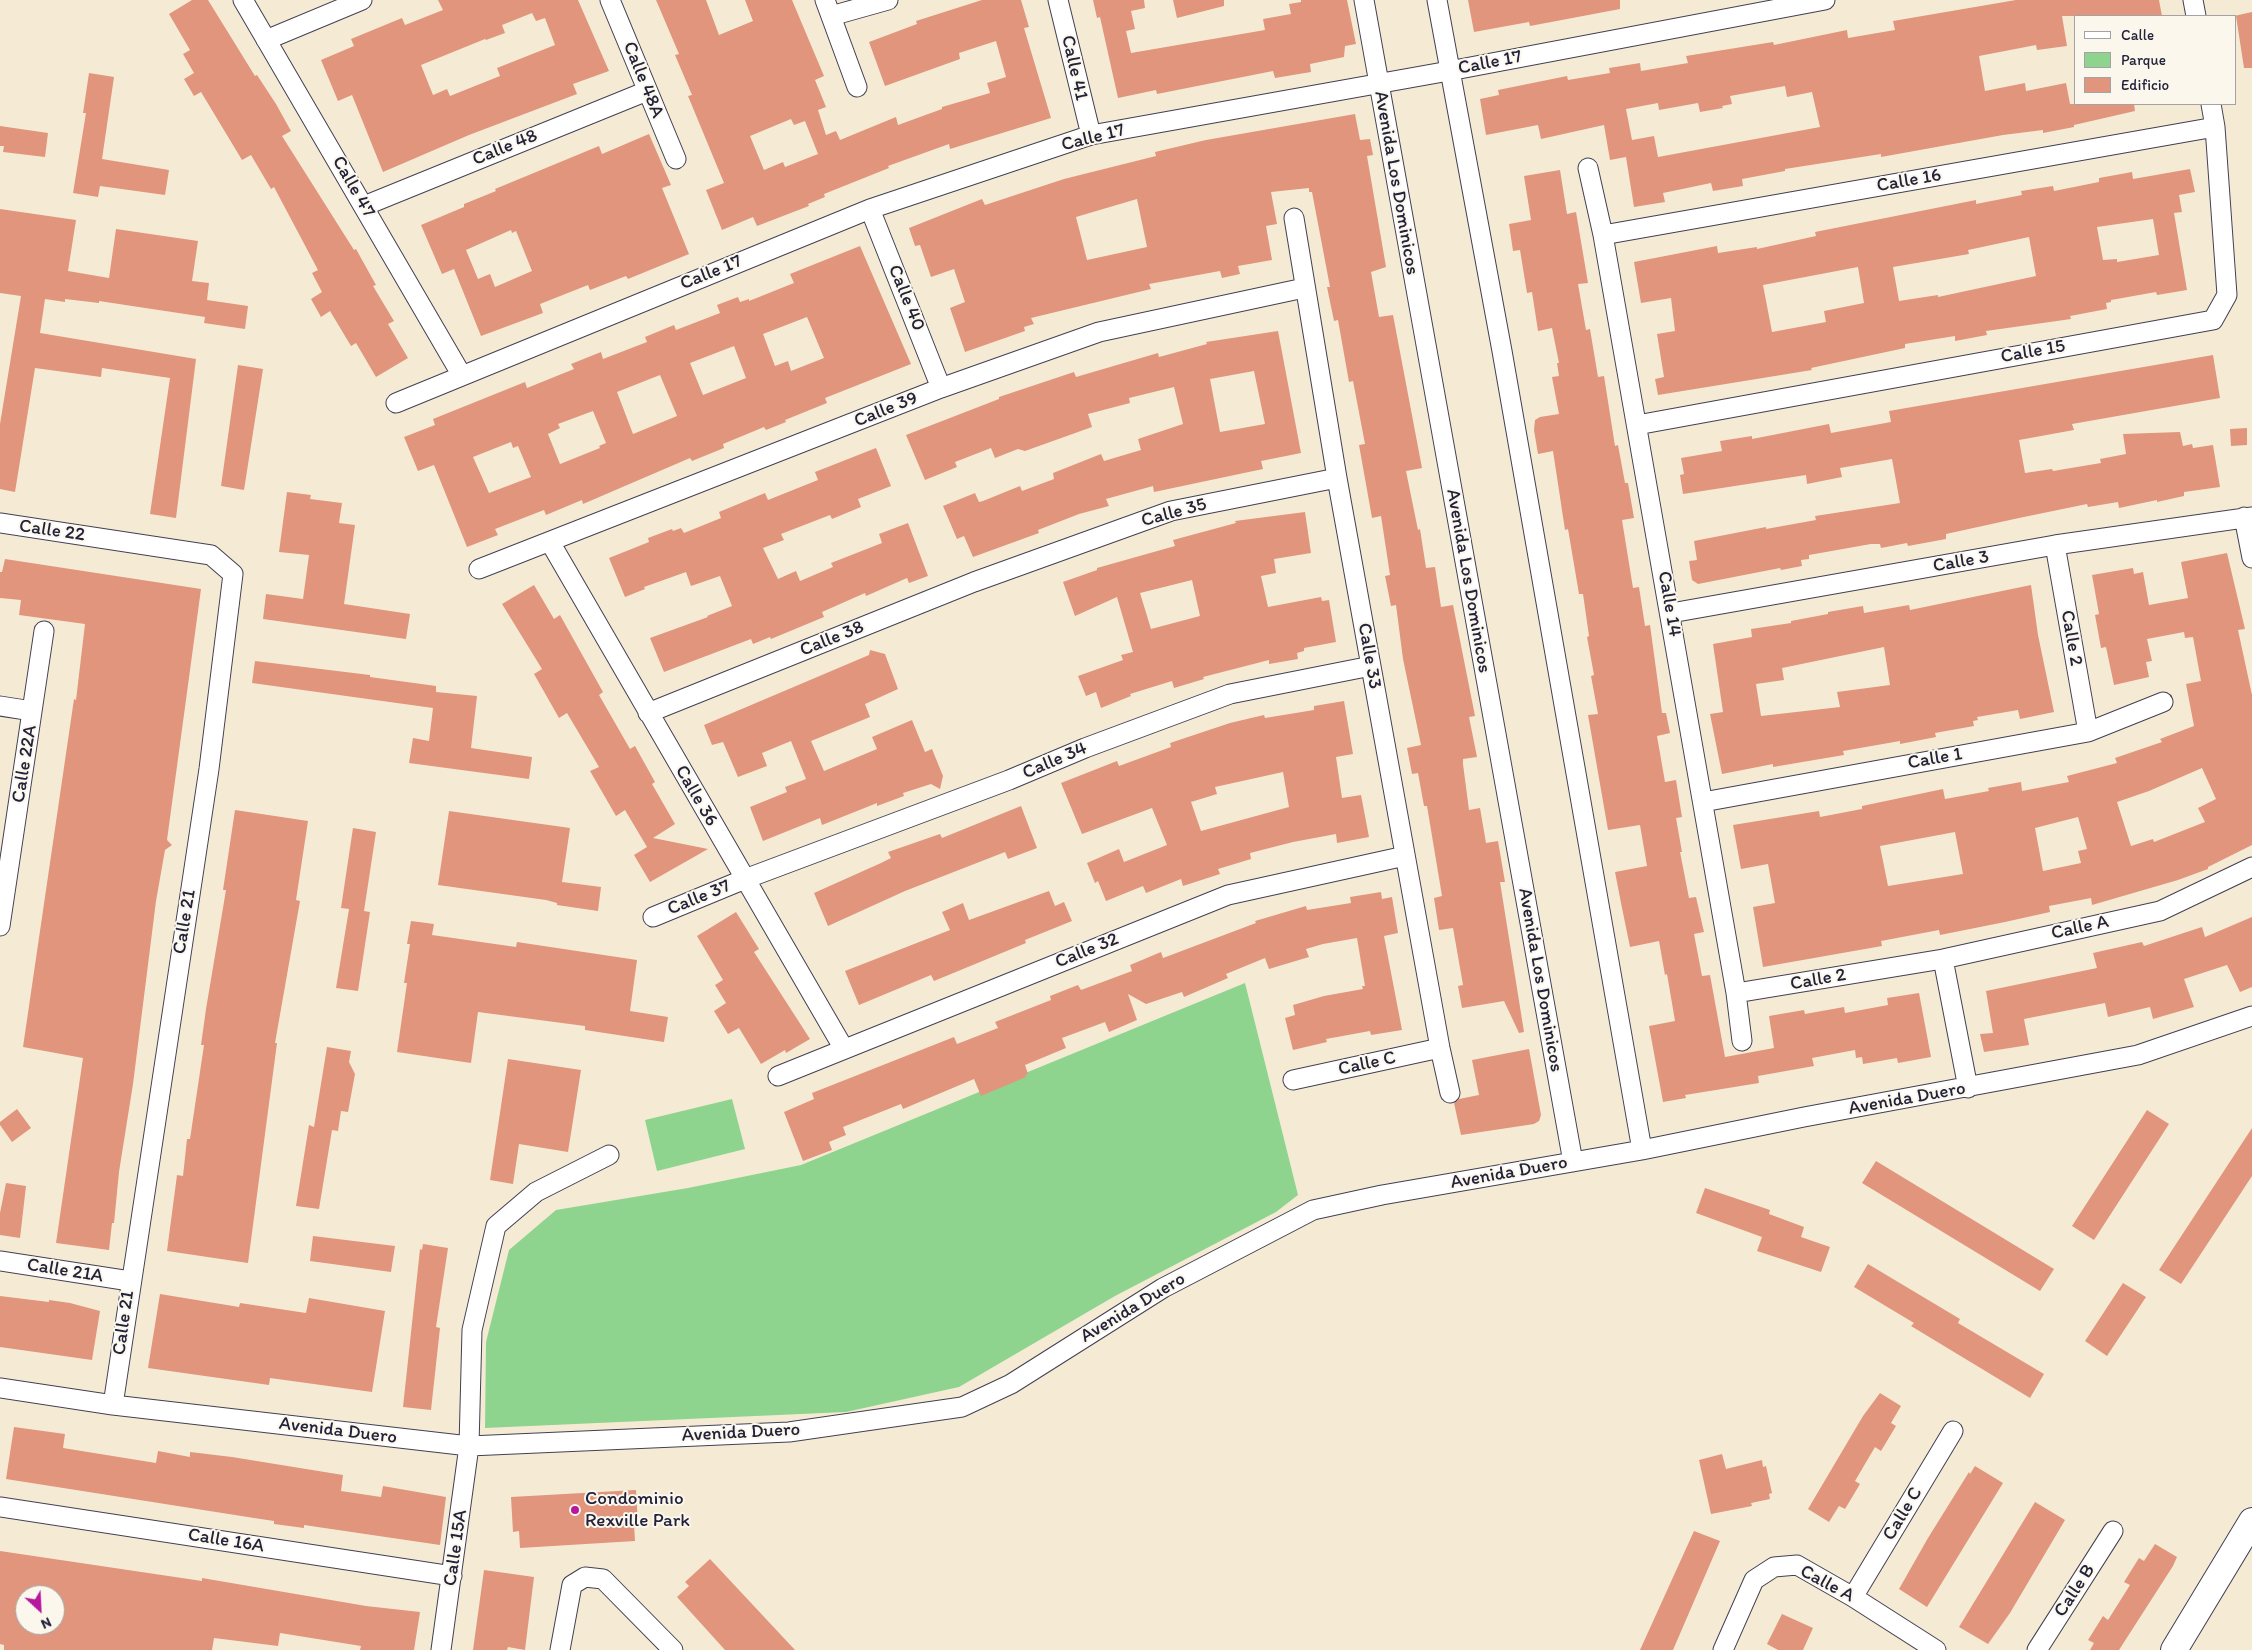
<!DOCTYPE html>
<html>
<head>
<meta charset="utf-8">
<style>
  body { margin:0 }
  #map { position:relative; width:2252px; height:1650px; overflow:hidden; background:#f5ebd5; font-family:Itim,sans-serif }
  canvas { display:block }
  .legend { position:absolute; left:2074px; top:15px; width:162px; height:90px; box-sizing:border-box; background:#fbf7ec; border:1px solid #a4a2a5; margin:0; padding:6px 9px; list-style:none; font-size:15px; color:#22223b }
  .legend li { display:flex; align-items:center; gap:10px; height:25px }
  .legend b { width:25px; border:1px solid #a4a2a5 }
  .north { position:absolute; left:15px; top:1585px; width:50px; height:50px; box-sizing:border-box; background:#fbf7ec; border:1px solid #a4a2a5; border-radius:50%; rotate:155deg; font-size:14px; font-weight:700; line-height:20px; text-align:center; color:#22223b }
  .north::after { content:''; display:block; margin:auto; width:18px; height:22px; background:#b5179e; clip-path:polygon(50% 0,100% 100%,50% 72%,0 100%) }
</style>
</head>
<body>
<div id="map">
<canvas width="2252" height="1650"></canvas>
<ul class="legend">
<li><b style="height:6px;background:#fff"></b>Calle</li>
<li><b style="height:14px;background:#8fd48e"></b>Parque</li>
<li><b style="height:14px;background:#e1957c"></b>Edificio</li>
</ul>
<div class="north">N</div>
</div>
<script>
const c = document.querySelector('canvas').getContext('2d');
c.lineJoin = 'round';
function fillPath(path, color) {
  c.fillStyle = color;
  c.fill(path, 'evenodd');
}
function trace(path, color, width, dash) {
  c.strokeStyle = color;
  c.lineWidth = width;
  c.lineCap = dash ? 'butt' : 'round';
  c.setLineDash(dash || []);
  c.stroke(path);
}
function label(font, color, halo, rows, align = 'center') {
  c.font = font + ' Itim,sans-serif';
  c.lineWidth = 4;
  c.setLineDash([]);
  c.textBaseline = 'middle';
  c.strokeStyle = halo;
  c.fillStyle = color;
  for (const [text, x, y, turn = 0] of rows) {
    c.save();
    c.translate(x, y);
    c.rotate((+turn || 0) * Math.PI / 180);
    c.textAlign = isNaN(turn) ? turn : align;
    if (halo) c.strokeText(text, 0, 0);
    c.fillText(text, 0, 0);
    c.restore();
  }
}
fillPath(new Path2D(`
  M1245,983L1298,1195L1276,1212L1115,1296L959,1387L846,1412L485,1428L486,1342L509,1250L556,1210L688,1188L801,1165Z
  M732,1099L745,1149L657,1171L645,1120Z`), '#8fd48e');
fillPath(new Path2D(`
  M192,0H208L255,76L257,75L276,104L291,131L282,136L354,250L356,249L376,285L373,286L394,321L388,324L408,358L376,377L356,343L351,346L330,311L321,317L311,299L322,292L312,273L318,270L274,187L271,189L251,155L242,160L201,92L194,96L184,79L194,73L183,54L190,50L169,14Z
  M438,0H578L609,71L573,84L577,94L469,135L383,172L352,95L338,101L321,60L354,46L351,39L402,18L405,25L443,10ZM532,13L536,21L545,18L555,45L497,68L500,76L450,96L447,89L433,95L421,65L485,39L486,40L505,33L502,25Z
  M656,0H706L719,35L753,21L745,0H792L824,76L815,80L826,107L818,110L826,135L836,131L840,140L896,117L898,125L942,109V107L990,93L987,83L1006,77L996,41L959,53L960,59L885,86L869,42L917,24L916,21L982,0H1021L1029,27L1024,28L1051,118L950,149L949,144L888,166L889,168L824,194L825,197L808,204L809,206L757,226L753,217L722,230L706,190L724,183L688,96L692,95L675,55L679,54ZM791,119L794,125L805,121L818,154L785,167L783,162L764,170L750,136Z
  M1093,0H1144L1145,8L1131,11L1135,29L1126,31L1131,53L1265,30L1263,19L1291,14L1289,4L1301,2V0H1347L1356,44L1345,46L1344,57L1310,64L1311,72L1275,78L1273,71L1157,94L1156,90L1118,98L1100,17L1097,18Z
  M1173,0H1224V6L1177,18Z
  M1468,0H1620V9L1530,26L1529,22L1474,32Z
  M2016,0H2159L2162,16H2062L2067,46L2037,50L2036,45L1979,56L1985,91L2025,83L2026,91L2066,83L2070,104H2134L2135,111L2074,125V127L2043,133V130L2003,135L1881,157V154L1785,169V171L1742,179L1743,186L1713,191L1711,183L1663,193L1665,202L1634,207L1626,157L1610,160L1604,125L1541,139L1538,125L1486,135L1480,99L1499,95L1498,90L1567,76L1568,80L1610,73L1609,68L1640,63L1641,71L1688,63L1686,56L1773,42L1774,45L1847,30L1848,38L1895,30L1893,21ZM1785,86L1787,97L1812,92L1820,127L1658,157L1654,136L1632,140L1626,109L1658,103L1659,110L1698,103L1700,112L1723,108L1722,106L1732,104L1730,96Z
  M2252,12V68H2244L2236,16H2234Z
  M89,73L114,77L102,159L169,170L165,195L100,186L98,197L73,193L86,113H83Z
  M1355,114L1360,140L1370,139L1373,155L1367,156L1386,267L1371,272L1379,317L1393,315L1422,468L1406,471L1418,530L1420,529L1426,568L1435,567L1441,607L1453,605L1475,716L1469,717L1477,757L1463,759V764L1469,810L1480,808L1486,843L1498,841L1505,882H1500L1524,1032L1519,1033L1504,1001L1462,1008L1458,986L1463,985L1453,928L1439,930L1434,898L1442,896L1427,806H1424L1418,773L1412,774L1407,748L1421,745L1403,659L1396,605L1391,606L1385,576L1390,575L1381,516L1372,518L1359,445L1365,444L1353,381L1349,382L1338,320L1334,321L1327,287H1330L1312,192H1309V188L1271,192L1277,224L1266,226L1272,260L1238,266L1240,274L1222,278L1220,271L1149,284L1151,289L1031,318L1034,324L1024,327L1025,331L965,352L950,308L965,302L954,269L931,277L920,245L915,246L909,228L982,199L985,205L1064,179L1156,156L1155,152L1206,140ZM1137,199L1147,247L1087,260L1076,217Z
  M0,126L48,133L45,157L3,152L4,146H0Z
  M649,134L671,185L662,188L689,254L628,279L626,276L590,290L588,285L540,304L543,313L481,336L454,269L442,274L421,225L464,207V204L496,191L495,189L599,146L602,154ZM511,230L512,233L516,231L532,271L495,287L490,274L478,279L466,250Z
  M2190,169L2195,192L2179,195L2182,212L2174,213L2187,290L2157,295L2156,292L2111,300V302L2106,303L2107,309L2070,316L2071,319L1986,331L1987,335L1955,341V336L1905,344V348L1811,368L1812,370L1658,395L1655,379L1664,377L1657,334L1675,331L1671,298L1641,303L1634,262L1717,246L1718,253L1757,247V249L1816,236L1815,232L1976,200V204L2022,195L2021,191L2053,186L2054,191L2099,182V178L2132,172L2133,179ZM2153,219L2159,255L2117,262V259L2103,260L2097,227ZM2029,237L2036,276L1938,297V295L1899,301L1893,267L1969,254L1968,250ZM1858,267L1864,303L1824,311L1826,322L1772,332L1763,285Z
  M1560,170L1567,214L1576,212L1588,283L1578,284L1586,330L1590,329L1598,377L1604,376L1615,446L1618,445L1625,483H1628L1634,518L1622,520L1633,588L1639,587L1645,626L1650,625L1662,713H1666L1670,733L1657,736L1665,782L1676,780L1681,811L1682,817L1676,818L1682,852H1680L1689,898L1696,897L1704,932L1694,934L1702,976L1710,975L1725,1057L1774,1048L1769,1016L1804,1010L1805,1014L1844,1007L1845,1013L1888,1005L1887,998L1919,993L1931,1057L1898,1063L1897,1058L1863,1064L1862,1057L1856,1058L1855,1050L1812,1058L1814,1066L1758,1076L1759,1083L1685,1095L1686,1098L1663,1102L1649,1026L1675,1021L1667,974L1665,975L1659,941L1630,947L1621,903L1615,872L1647,866L1640,825L1608,830L1588,715L1598,714L1591,676L1594,675L1587,637L1589,636L1583,594H1579L1568,529L1565,530L1553,451L1538,454L1534,430L1535,420L1540,417L1559,414L1552,377L1559,376L1557,363H1559L1552,328L1538,331L1532,292L1527,293L1520,250L1513,251L1509,224L1531,220L1524,176Z
  M0,209L76,220L68,271L109,278L116,229L198,241L192,281L209,283L207,300L248,306L245,329L204,323L205,317L99,301V303L65,299V302L45,299L40,333L196,359L176,518L150,514L170,378L102,368L101,377L35,368L15,492L0,489V424L21,296L0,293Z
  M860,246L911,364L825,398L827,403L785,420L786,422L766,430L764,427L723,444L724,448L692,461L690,458L583,504L582,500L546,515L544,510L495,529L498,535L467,547L434,465L418,471L404,437L435,425L433,419L525,382L527,388L574,369L571,364L601,352L603,359L647,342L645,337L674,325L676,330L720,313L717,305L738,297L740,302L749,299V301L794,283L790,274ZM807,317L824,358L791,371L788,361L775,366L763,334ZM734,346L746,378L703,395L690,363ZM660,375L677,416L633,434L617,392ZM593,411L606,443L599,446L600,448L560,464L548,434L560,428L558,424ZM511,442L513,448L518,446L531,477L489,493L473,457Z
  M1278,331L1301,453L1261,461L1263,469L1154,492L1153,486L1106,499L1109,506L1079,514L1038,530L1039,533L973,557L964,536L957,539L943,506L975,493L979,502L983,501L1020,486L1022,491L1054,479L1053,473L1101,454L1104,461L1141,450L1138,439L1183,424L1174,387L1129,398L1130,403L1088,414L1092,427L1025,451L1018,449L995,458L991,448L955,462L957,467L925,480L906,435L999,399V397L1074,372L1076,377L1158,353L1159,357L1207,344L1206,342ZM1254,371L1265,424L1220,432L1210,379Z
  M2213,355L2220,398L2072,424L2074,430L2019,440L2025,473L2052,469L2053,471L2101,463L2100,459L2126,454L2123,434L2180,432L2183,446L2192,444L2193,448L2213,445L2220,487L2184,492V496L2157,502V500L2119,508L2118,502L2088,507L2087,504L2019,518L1946,534V539L1908,546L1907,543L1881,548L1880,544H1871L1809,555V559L1801,560L1802,566L1781,570L1780,568L1698,584L1692,580L1689,561L1697,560L1694,541L1766,527V529L1816,520L1815,516L1900,503L1892,459L1840,468L1842,477L1807,484L1806,475L1683,494L1680,475L1684,474L1681,458L1722,451L1720,441L1752,436V439L1829,424L1831,433L1891,422L1889,411Z
  M238,365L263,369L244,490L221,486Z
  M2247,428V445L2231,446L2230,429Z
  M876,448L891,486L858,499L861,507L832,519L830,515L781,534L784,540L763,548L778,579L796,571L800,581L833,567L831,563L882,543L879,534L908,523L928,576L909,583L907,578L866,596L865,593L822,612L824,617L771,639L770,637L753,644L751,639L664,672L650,638L708,617L707,616L732,606L720,576L691,586L686,572L644,587L645,589L625,597L609,558L649,542L648,538L672,529L673,531L681,528L684,533L721,518L719,512L765,493L768,500L818,480L815,472Z
  M287,492L311,495L310,499L342,503L339,523L355,525L344,604L410,614L406,639L263,619L266,594L303,599L309,555L279,552Z
  M1305,512L1311,553L1274,559L1276,573L1261,576L1268,607L1321,597L1322,601L1329,600L1336,642L1304,648V651L1297,653L1298,659L1269,664V660L1203,677L1204,679L1174,688L1172,681L1130,694L1131,696L1101,708L1096,692L1086,696L1078,676L1123,660L1121,655L1133,652L1117,597L1075,616L1063,582L1097,570V568L1175,546L1173,540L1236,523L1235,521ZM1192,580L1200,616L1151,629L1140,593Z
  M2227,553L2245,629L2238,630L2252,695V845L2208,867V869L2178,880L2092,905L2091,898L2049,906L2050,912L2005,922L1940,935L1939,930L1881,941L1882,946L1763,967L1753,907L1775,903L1768,864L1741,869L1733,825L1819,811L1820,817L1862,809V806L1943,789L1945,799L1989,791L1988,788L2021,782L2022,791L2069,782L2067,776L2117,763L2115,758L2162,742L2160,739L2194,726L2186,684L2201,681L2193,637L2185,638L2184,632L2147,639L2152,661L2146,662L2149,677L2114,685L2106,647L2101,648L2095,615L2099,614L2092,575L2133,568L2134,574L2143,572L2149,605L2188,598L2181,562ZM2202,768L2216,799L2198,808L2205,822L2154,842L2153,839L2131,846L2117,802L2149,791ZM2078,817L2087,849L2078,851L2081,863L2043,871L2035,828ZM1955,832L1963,874L1888,886L1880,846Z
  M5,559L201,589L167,840L172,845L165,850L156,901L133,1084L119,1172L114,1223H112L109,1250L56,1243L83,1058L23,1047L74,699L76,700L85,624L19,615L21,600L0,598V572H2Z
  M534,585L554,619L560,615L603,692L599,695L630,749L635,746L655,782L652,784L675,824L653,838L708,849L650,882L634,855L647,847L625,810L616,816L590,771L599,767L567,713L559,718L534,674L542,669L502,604Z
  M2031,585L2038,635L2054,712L2020,719L2018,710L1977,717L1978,720L1973,721L1974,726L1935,733L1936,737L1900,744V741L1843,751L1844,755L1773,767V764L1722,774L1710,714L1723,712L1713,644L1752,637L1751,629L1791,623V621L1828,614V612L1863,606L1864,613L1909,605L1910,610ZM1884,647L1890,685L1837,692L1840,707L1761,716L1756,684L1784,680L1782,668Z
  M870,650L885,654L898,689L865,704L870,717L811,741L824,771L877,749L872,737L912,720L925,752L932,749L943,776L940,789L931,784L903,793L904,796L877,806V803L822,825L820,818L763,841L750,807L787,792L785,787L806,779L791,741L762,753L767,766L738,777L723,742L712,745L704,725L869,655Z
  M255,661L370,675V677L436,686V692L477,696L471,748L532,757L529,779L409,763L413,738L429,741L433,708L252,683Z
  M1344,701L1353,754L1336,757L1342,798L1361,795L1369,837L1337,843L1336,834L1293,842L1250,853L1251,859L1218,869L1220,874L1183,886L1181,879L1146,893L1143,886L1106,901L1098,881L1095,883L1087,863L1119,849L1124,862L1167,845L1152,808L1082,834L1061,783L1117,761L1119,766L1171,747L1170,743L1230,723L1264,715L1265,718L1314,710V706ZM1283,772L1289,807L1201,831L1191,802L1217,794L1215,787Z
  M1021,806L1037,848L1008,859L1005,852L905,891L828,926L814,893L881,863L891,858L888,852L940,834L942,838Z
  M235,810L308,821L296,900L300,901L275,1043H277L248,1263L167,1251L177,1175L183,1176L187,1139H190L204,1045H201L206,1009L226,890H223Z
  M449,811L570,828L562,882L601,887L598,911L557,905V903L546,900L438,885Z
  M353,828L376,832L364,911L370,912L358,991L336,988L349,909L341,908Z
  M1049,891L1055,906L1064,902L1072,921L1025,940L1026,943L934,981L931,975L859,1005L845,971L950,930L942,912L963,903L969,920Z
  M1381,892L1382,899L1392,897L1398,933L1384,936L1402,1030L1371,1035L1370,1031L1326,1039L1327,1042L1293,1050L1285,1018L1295,1015L1293,1005L1324,996L1363,989L1362,986H1365L1357,938L1323,944L1306,949L1309,957L1269,969L1265,958L1226,974L1228,978L1184,997L1182,992L1146,1004L1128,994L1137,1020L1109,1032L1105,1022L1062,1038L1066,1048L1025,1065L1028,1074L1025,1075L1026,1077L981,1096L974,1079L903,1109L901,1104L843,1127L846,1135L829,1142L832,1150L803,1161L784,1112L814,1099L812,1093L954,1037L957,1044L998,1028L995,1022L1051,1000L1050,996L1078,985L1081,990L1132,971L1130,965L1161,952L1163,958L1256,923L1255,921L1306,906L1307,910L1351,903L1350,897Z
  M736,912L759,949L754,952L810,1039L786,1053L785,1050L761,1064L739,1028L728,1034L714,1011L726,1003L715,985L723,980L697,936Z
  M2252,917V987L2240,992L2227,965L2184,979L2194,1007L2153,1019L2150,1007L2108,1017L2105,1003L2024,1019L2029,1045L1984,1052L1980,1034L1993,1033L1986,991L2097,968L2093,953L2142,942L2144,946L2202,927L2205,937Z
  M411,921L434,924L432,935L516,947L517,942L637,960L630,1011L668,1017L664,1042L585,1030V1026L478,1012L471,1063L397,1052L407,983H404L410,944H407Z
  M327,1047L351,1051L349,1062L355,1074L348,1112L341,1111L338,1131L332,1130L319,1209L296,1206L309,1125L314,1127Z
  M1529,1049L1541,1115L1539,1121L1534,1124L1461,1135L1454,1103L1459,1099L1479,1095L1472,1060Z
  M508,1059L581,1070L568,1152L519,1144L513,1184L490,1180Z
  M17,1109L31,1128L12,1142L0,1125V1122Z
  M2147,1110L2169,1124L2094,1240L2072,1226Z
  M2252,1128V1176L2181,1284L2159,1270Z
  M1876,1161L2054,1269L2040,1291L1862,1183Z
  M6,1183L26,1186L20,1238L0,1235V1213Z
  M1705,1188L1770,1210L1769,1214L1804,1227L1801,1237L1830,1247L1821,1272L1757,1251L1762,1237L1696,1213Z
  M313,1236L395,1246L391,1272L310,1261Z
  M423,1244L448,1248L436,1327L440,1328L431,1410L403,1407L420,1249L422,1250Z
  M1868,1264L1960,1319L1958,1323L2044,1374L2030,1398L1911,1326L1914,1323L1854,1287Z
  M2123,1283L2146,1297L2107,1356L2085,1341Z
  M160,1294L239,1307L240,1303L306,1313L309,1298L385,1311L372,1392L270,1378L269,1385L148,1368Z
  M0,1296L49,1302V1300L70,1303L100,1311L92,1360L0,1347Z
  M1880,1393L1901,1406L1891,1423L1896,1426L1881,1451L1875,1447L1855,1481L1860,1484L1845,1509L1839,1506L1829,1522L1808,1509L1863,1416Z
  M14,1427L65,1434L63,1448L156,1463L158,1451L190,1457V1452L232,1457L343,1475L341,1491L381,1497L383,1486L446,1497L440,1545L304,1525V1528L274,1524V1521L254,1518L6,1479Z
  M1722,1454L1726,1469L1762,1460L1763,1467L1766,1466L1772,1493L1769,1494L1770,1499L1751,1503L1752,1506L1711,1514L1699,1460Z
  M1975,1466L2003,1483L1927,1607L1899,1589L1928,1538L1969,1472L1970,1474Z
  M636,1490L638,1524H634L635,1541L520,1548L519,1531L513,1532L511,1497Z
  M2035,1502L2065,1520L2010,1613L1988,1644L1959,1627Z
  M1694,1531L1720,1541L1673,1650H1640Z
  M2155,1544L2177,1557L2173,1566L2119,1650H2090L2094,1643L2088,1640L2103,1616L2108,1620L2130,1585L2124,1582L2139,1558L2144,1561Z
  M0,1551L202,1581V1578L366,1606L420,1612L414,1650H360L361,1646L280,1633L278,1646L214,1638L212,1650H4V1645L0,1644ZM25,1595H55V1625H25Z
  M710,1559L795,1650H725L677,1597L689,1586L685,1582Z
  M484,1570L534,1577L525,1650L508,1647L507,1650H473Z
  M1782,1614L1813,1628L1803,1650H1778L1767,1644Z`), '#e1957c');
const street = new Path2D(`
  M243,0L461,374
  M610,0L676,159
  M825,0L857,87
  M1058,0L1091,135
  M1364,0L1573,1162
  M1437,0L1502,351L1642,1150
  M2193,0L2196,16
  M831,16L888,0
  M266,40L362,0
  M1588,168L1603,235L1736,993L1742,1041
  M364,206L647,91
  M870,209L941,388
  M1294,218L1337,478L1440,1048L1450,1093
  M1603,235L2215,127
  M396,403L870,209L1091,135L1449,71L1825,0
  M1637,425L2213,320L2227,295L2215,127L2211,104
  M2244,517L2252,558
  M0,523L211,555L233,574L209,769L113,1405
  M550,542L844,1049
  M2055,545L2088,732
  M479,569L941,388L1099,332L1304,288
  M1671,613L2055,545L2252,517
  M0,706L32,711
  M648,713L974,582L1171,511L1337,478
  M1703,802L2088,732L2163,702
  M653,917L745,879L1009,780L1085,748L1230,694L1371,666
  M0,926L44,631
  M1943,959L1968,1088
  M1736,993L1943,959L2160,911L2252,867
  M778,1076L1228,895L1405,856
  M1293,1080L1440,1048
  M0,1261L130,1281
  M0,1388L113,1405L469,1446L789,1432L962,1407L1011,1384L1163,1288L1313,1210L1382,1195L1642,1150L1804,1117L2138,1055L2252,1016
  M0,1507L452,1576
  M1853,1597L1953,1431
  M441,1650L469,1446L472,1330L496,1226L536,1192L609,1155
  M560,1650L572,1585L585,1577L603,1579L673,1650
  M1723,1650L1754,1580L1774,1567L1797,1565L1853,1597L1936,1650
  M2037,1650L2113,1531`);
const secondary = new Path2D(`
  M2174,1650L2252,1521`);
trace(street, '#424052', 21);
trace(secondary, '#424052', 28);
trace(street, '#fff', 19);
trace(secondary, '#fff', 26);
for (const [x, y, r, color] of [
  [575,1510,5,"#b5179e"]
]) {
  const dot = new Path2D();
  dot.arc(x, y, r, 0, 2 * Math.PI);
  c.fillStyle = color;
  c.fill(dot);
  trace(dot, '#fbf7ec', 2);
}
label('19px', '#22223b', '#fbf7ec', [
  ["Calle 17",1490,63,-11],
  ["Calle 41",1074,68,77],
  ["Calle 48A",643,80,68],
  ["Calle 17",1093,138,-14],
  ["Calle 48",505,148,-22],
  ["Calle 16",1909,181,-10],
  ["Avenida Los Dominicos",1396,183,80],
  ["Calle 47",353,187,60],
  ["Calle 17",711,273,-22],
  ["Calle 40",906,298,68],
  ["Calle 15",2033,352,-10],
  ["Calle 39",886,410,-22],
  ["Calle 35",1174,513,-15],
  ["Calle 22",52,531,8],
  ["Calle 3",1961,562,-10],
  ["Avenida Los Dominicos",1468,581,80],
  ["Calle 14",1669,604,80],
  ["Calle 2",2071,638,80],
  ["Calle 38",832,639,-22],
  ["Calle 33",1369,656,80],
  ["Calle 1",1935,759,-10],
  ["Calle 34",1055,761,-23],
  ["Calle 22A",25,764,-81],
  ["Calle 36",696,796,60],
  ["Calle 37",699,898,-22],
  ["Calle 21",185,922,-81],
  ["Calle A",2080,928,-12],
  ["Calle 32",1087,951,-22],
  ["Avenida Los Dominicos",1540,980,80],
  ["Calle 2",1818,980,-10],
  ["Calle C",1367,1064,-12],
  ["Avenida Duero",1907,1099,-10],
  ["Avenida Duero",1509,1173,-10],
  ["Calle 21A",65,1271,9],
  ["Avenida Duero",1133,1308,-31],
  ["Calle 21",124,1323,-82],
  ["Avenida Duero",338,1431,7],
  ["Avenida Duero",741,1433,-3],
  ["Calle C",1903,1514,-59],
  ["Calle 16A",226,1541,9],
  ["Calle 15A",456,1548,-82],
  ["Calle A",1827,1584,28],
  ["Calle B",2075,1591,-57]
]);
label('19px', '#22223b', '#fbf7ec', [
  ["Condominio",585,1499],
  ["Rexville Park",585,1521]
], 'left');
</script>
</body>
</html>
